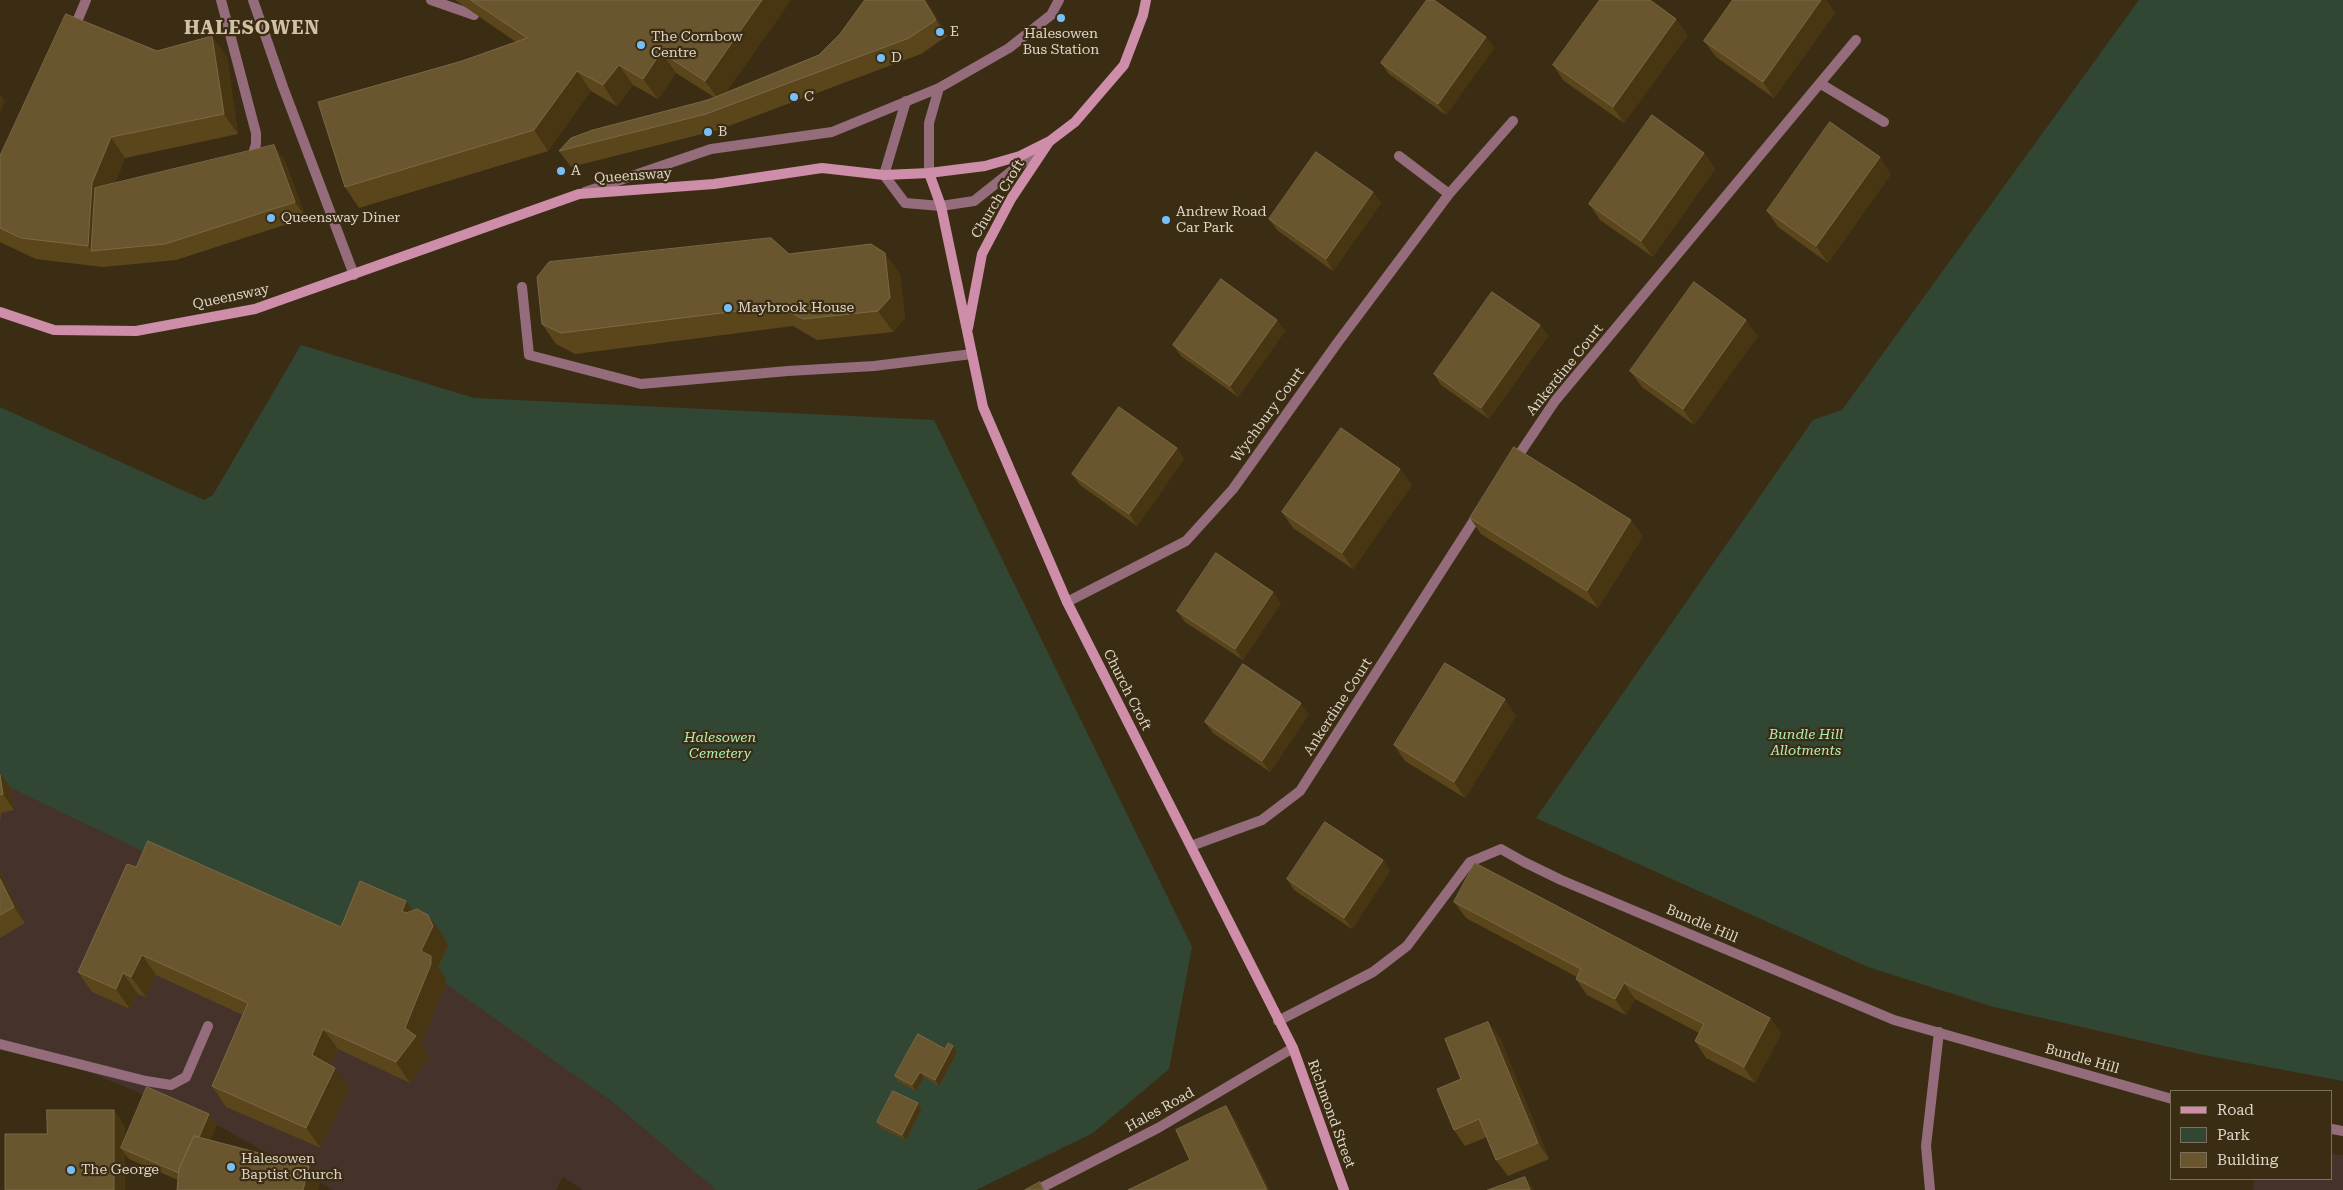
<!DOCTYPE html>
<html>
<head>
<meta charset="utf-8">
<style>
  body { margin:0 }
  #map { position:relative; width:2343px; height:1190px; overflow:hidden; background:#3b2d14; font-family:"Roboto Serif",serif }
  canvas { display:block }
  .legend { position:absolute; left:2170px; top:1090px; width:162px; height:90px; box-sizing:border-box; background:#3b2d14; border:1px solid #7c705c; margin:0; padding:6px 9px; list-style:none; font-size:15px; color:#ded5c7 }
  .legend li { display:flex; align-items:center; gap:10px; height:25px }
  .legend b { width:25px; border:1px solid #7c705c }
</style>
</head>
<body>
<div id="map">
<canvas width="2343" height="1190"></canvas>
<ul class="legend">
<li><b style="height:6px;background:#ce8da8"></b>Road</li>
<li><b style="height:14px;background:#314734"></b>Park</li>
<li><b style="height:14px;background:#69552e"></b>Building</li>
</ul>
</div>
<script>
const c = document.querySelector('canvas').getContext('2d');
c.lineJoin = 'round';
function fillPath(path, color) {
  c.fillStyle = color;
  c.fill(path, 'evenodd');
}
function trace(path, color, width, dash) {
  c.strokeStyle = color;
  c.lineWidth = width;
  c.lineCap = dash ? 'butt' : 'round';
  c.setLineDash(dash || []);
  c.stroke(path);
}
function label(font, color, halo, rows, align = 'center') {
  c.font = font + ' "Roboto Serif",serif';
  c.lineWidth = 4.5;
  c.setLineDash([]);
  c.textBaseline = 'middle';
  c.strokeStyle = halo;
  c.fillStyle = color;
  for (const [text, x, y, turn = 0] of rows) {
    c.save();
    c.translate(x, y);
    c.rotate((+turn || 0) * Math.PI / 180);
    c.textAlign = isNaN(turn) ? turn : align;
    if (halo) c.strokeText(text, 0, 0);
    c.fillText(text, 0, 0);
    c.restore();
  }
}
fillPath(new Path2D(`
  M11,788L445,977L610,1100L716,1190H583L563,1177L556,1190H333L217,1125L43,1053L0,1041V791Z
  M2332,1154L2343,1155V1190H2253L2254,1179H2332Z`), '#45322b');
fillPath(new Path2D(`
  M2139,0H2343V1081L2204,1055L1994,1007L1868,967L1536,818L1813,420L1842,410Z
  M301,345L474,398L934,420L1192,947L1169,1069L1093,1133L976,1190H716L610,1100L446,984L355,948L163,861L11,788L0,790V407L204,500L213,495Z`), '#314734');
trace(new Path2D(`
  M221,0L256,133V144L251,161
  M253,0L283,87L354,275
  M431,0L474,15
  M73,31L86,0
  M906,101L884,175L905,203L941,206L974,201L1042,147
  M929,173V123L939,88
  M585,192L711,149L832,132L939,88L1009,48L1051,15L1059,0
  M522,287L529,355L641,384L788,371L874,366L972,354
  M0,1044L146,1081L171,1085L186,1077L208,1026
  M1930,1190L1926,1146L1939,1032`), '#956c7c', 10);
trace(new Path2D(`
  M1821,84L1884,122
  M1399,156L1449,194
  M1514,462L1555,401L1856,40
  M1067,602L1186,541L1233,489L1338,342L1449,194L1513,121
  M1191,846L1262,820L1300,791L1480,511
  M1278,1021L1373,972L1407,946L1470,862L1501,849L1524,862L1561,880L1894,1020L2172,1099
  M2332,1129L2343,1131
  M1037,1190L1158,1128L1293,1048`), '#956c7c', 10);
trace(new Path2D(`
  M929,173L941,206L983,407L1067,602L1293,1048L1344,1190
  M0,312L54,330L136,331L255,309L579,194L714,184L822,168L884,175L929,173L985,166L1020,156L1050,141L1075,122L1124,65L1143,15L1146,0
  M968,328L982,254L1011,199L1049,142`), '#ce8da8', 10);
fillPath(new Path2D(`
  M455,0H791L726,92L819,55L840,34L865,0H926L947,36L921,54L718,130L571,167L559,151L714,97L676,73L658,99L633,85L617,106L591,91L548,151L359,208L345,187L462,61L516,42Z
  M1733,0H1826L1835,13L1774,98L1716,57L1704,41Z
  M1688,35L1624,123L1564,81L1553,65Z
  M1486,37L1494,48L1446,115L1389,74L1381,63Z
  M157,51L227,57L238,134L125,158L115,183L285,161L306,218L176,260L103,267L36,259L0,242V156Z
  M1704,153L1715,169L1653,257L1600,220L1589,204Z
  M1891,174L1828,263L1778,227L1767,211Z
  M1373,192L1381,203L1333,271L1277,230L1269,219Z
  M789,254L900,274L905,318L893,332L817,340L793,326L575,354L556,344L542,324Z
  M1277,320L1285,331L1238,397L1181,356L1173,345Z
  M1540,325L1548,336L1489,419L1441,385L1434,374Z
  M1758,336L1694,425L1642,387L1630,371Z
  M1177,448L1184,459L1137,526L1080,485L1072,474Z
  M1400,469L1412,485L1353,569L1293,528L1282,512Z
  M1470,518L1643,536L1598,608L1481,534Z
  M1281,603L1243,660L1185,622L1177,611Z
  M1309,714L1270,772L1213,733L1205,722Z
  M1516,716L1465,798L1405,761L1394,745Z
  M0,773L11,788L14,810L1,813L0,823Z
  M1383,860L1390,871L1352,929L1294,890L1287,879Z
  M136,867L341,927L413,911L443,935L448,946L438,967L445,977L446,984L421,1044L430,1057L410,1083L338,1049L331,1065L349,1088L321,1148L226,1107L212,1086L243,1015L156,975L146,997L138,994L130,1009L92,992L78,972Z
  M0,871L25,923L0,938Z
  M1454,902L1770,1018L1781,1034L1755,1083L1706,1058L1695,1041L1699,1033L1635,999L1626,1015L1587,995L1576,979L1577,977L1466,918Z
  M1500,1038L1549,1159L1508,1176L1496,1160L1487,1137L1465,1146L1454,1130L1461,1079Z
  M945,1049L957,1052L939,1086L924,1077L916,1091L899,1082L895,1076Z
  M918,1103L922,1109L906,1140L881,1128L877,1122Z
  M114,1110L125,1127V1137L209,1114L217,1125L210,1140L309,1166L320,1182L178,1180L129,1159L125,1154V1190H5L47,1134Z`), '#5b461c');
fillPath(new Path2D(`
  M762,0H791L720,101L705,81Z
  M924,0H926L947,36L936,20Z
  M1821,0H1826L1835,13L1774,98L1763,82Z
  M1676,19L1688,35L1624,123L1613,107Z
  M212,36L227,57L238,134L224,114Z
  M1486,37L1494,48L1446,115L1438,104Z
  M661,52L676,73L658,99L643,79Z
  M619,65L633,85L617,106L603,85Z
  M577,71L591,91L548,151L534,130Z
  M0,94L5,101L0,113Z
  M111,137L125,158L106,204L91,251L88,246L92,183Z
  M274,145L285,161L306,218L295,202Z
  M1704,153L1715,169L1653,257L1641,241Z
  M1880,157L1891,174L1828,263L1816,246Z
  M1373,192L1381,203L1333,271L1326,259Z
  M885,253L900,274L905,318L893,332L878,311Z
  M1277,320L1285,331L1238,397L1230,386Z
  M1746,320L1758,336L1694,425L1683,409Z
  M1540,325L1548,336L1489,419L1481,408Z
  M1177,448L1184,459L1137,526L1129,514Z
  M1400,469L1412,485L1353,569L1342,553Z
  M1631,520L1643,536L1598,608L1587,591Z
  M1273,592L1281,603L1243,660L1235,649Z
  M1505,699L1516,716L1465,798L1454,782Z
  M1301,703L1309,714L1270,772L1262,761Z
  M0,773L11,788L14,810L3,794Z
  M1383,860L1390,871L1352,929L1344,918Z
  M0,871L25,923L14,907L0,879Z
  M406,901L421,922L402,911Z
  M428,915L443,935L448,946L438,967L445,977L446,984L421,1044L430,1057L410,1083L396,1062L405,1028Z
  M142,955L156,975L146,997L131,977Z
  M123,973L138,994L130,1009L116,989Z
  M1624,983L1635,999L1626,1015L1615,999Z
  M1770,1018L1781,1034L1755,1083L1744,1067Z
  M1488,1022L1500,1038L1549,1159L1538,1143Z
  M323,1029L338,1049L326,1076L312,1055Z
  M953,1046L957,1052L939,1086L935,1080Z
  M335,1068L349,1088L321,1148L306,1128Z
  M920,1072L924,1077L916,1091L912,1085Z
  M918,1103L922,1109L906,1140L902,1135Z
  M1226,1106L1237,1122L1270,1190H1267Z
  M114,1110L125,1127V1150L121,1148L125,1154V1190H114Z
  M209,1114L217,1125L191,1185L183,1174Z
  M309,1166L320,1182L318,1190H303Z
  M1525,1177L1533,1188L1534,1190H1530Z`), '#483511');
const building = new Path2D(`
  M471,0H762L705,81L661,52L643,79L619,65L603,85L577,71L534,130L345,187L318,102L462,61L527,38Z
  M865,0H924L936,20L909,38L706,114L559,151L571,138L593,130L708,100L819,55L840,34Z
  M1427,0H1434L1486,37L1438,104L1381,63Z
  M1600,0H1650L1676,19L1613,107L1553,65Z
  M1733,0H1821L1763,82L1704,41Z
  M66,14L157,51L212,36L224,114L111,137L92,183L88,246L21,238L0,228V156Z
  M1652,115L1704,153L1641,241L1589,204Z
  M1830,122L1880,157L1816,246L1767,211Z
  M274,145L295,202L165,244L91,251L95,188Z
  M1316,152L1373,192L1326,259L1269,219Z
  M771,238L789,254L871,244L885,253L890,298L878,311L803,319L778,306L561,333L542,324L537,277L549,262Z
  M1221,279L1277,320L1230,386L1173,345Z
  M1694,282L1746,320L1683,409L1630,371Z
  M1492,292L1540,325L1481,408L1434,374Z
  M1119,407L1177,448L1129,514L1072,474Z
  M1341,428L1400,469L1342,553L1282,512Z
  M1514,447L1631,520L1587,591L1470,518Z
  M1216,553L1273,592L1235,649L1177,611Z
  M1445,663L1505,699L1454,782L1394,745Z
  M1243,664L1301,703L1262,761L1205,722Z
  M0,775L3,794L0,795Z
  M1325,822L1383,860L1344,918L1287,879Z
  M148,841L341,927L360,881L406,901L402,911L406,913L417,909L428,915L433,926L421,951L431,956V964L405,1028L416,1036L396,1062L323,1029L312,1055L335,1068L306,1128L212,1086L248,1003L142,955L131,977L123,973L116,989L78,972L127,864L136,867Z
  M1475,863L1770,1018L1744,1067L1695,1041L1704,1024L1624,983L1615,999L1576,979L1581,969L1454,902Z
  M0,879L14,907L0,915Z
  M1488,1022L1538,1143L1496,1160L1479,1119L1454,1130L1437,1089L1461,1079L1445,1039Z
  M918,1034L945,1049L948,1043L953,1046L935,1080L920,1072L912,1085L895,1076Z
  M147,1087L209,1114L199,1137L194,1136L179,1169V1173L121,1148Z
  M893,1091L918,1103L902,1135L877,1122Z
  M1226,1106L1267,1190H1128L1190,1160L1176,1130Z
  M47,1110H114V1190H5V1134H47Z
  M194,1136L309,1166L303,1190H177L179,1169Z
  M1525,1177L1530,1190H1488Z
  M1040,1182L1044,1190H1025Z`);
fillPath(building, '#69552e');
trace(building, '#7b6946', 1);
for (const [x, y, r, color] of [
  [1061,18,5,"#76c0f7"],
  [940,32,5,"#76c0f7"],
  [641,45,5,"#76c0f7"],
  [881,58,5,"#76c0f7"],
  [794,97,5,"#76c0f7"],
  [708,132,5,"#76c0f7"],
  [561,171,5,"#76c0f7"],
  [271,218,5,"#76c0f7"],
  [1166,220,5,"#76c0f7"],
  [728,308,5,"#76c0f7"],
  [231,1167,5,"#76c0f7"],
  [71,1170,5,"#76c0f7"]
]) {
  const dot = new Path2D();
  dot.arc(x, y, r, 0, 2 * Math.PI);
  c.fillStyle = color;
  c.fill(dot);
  trace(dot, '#3b2d14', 2);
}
label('14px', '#ded5c7', '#3b2d14', [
  ["E",950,32],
  ["Halesowen",1061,34,"center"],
  ["Bus Station",1061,50,"center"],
  ["The Cornbow",651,37],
  ["Centre",651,53],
  ["D",891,58],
  ["C",804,97],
  ["B",718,132],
  ["A",571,171],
  ["Andrew Road",1176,212],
  ["Car Park",1176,228],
  ["Queensway Diner",281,218],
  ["Maybrook House",738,308],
  ["Halesowen",241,1159],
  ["Baptist Church",241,1175],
  ["The George",81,1170]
], 'left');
label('14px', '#ded5c7', '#3b2d14', [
  ["Queensway",633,176,-4],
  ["Church Croft",998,199,-59],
  ["Queensway",231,297,-12],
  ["Ankerdine Court",1565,370,-51],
  ["Wychbury Court",1268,415,-54],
  ["Church Croft",1127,690,63],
  ["Ankerdine Court",1338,707,-57],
  ["Bundle Hill",1702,924,23],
  ["Bundle Hill",2082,1059,16],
  ["Hales Road",1160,1110,-29],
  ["Richmond Street",1331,1114,70]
]);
label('italic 14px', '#afedb8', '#3b2d14', [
  ["Bundle Hill",1806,735],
  ["Allotments",1806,751],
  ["Halesowen",720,738],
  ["Cemetery",720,754]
]);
c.letterSpacing = '1px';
label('bold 19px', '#d2c1a5', '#3b2d14', [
  ["HALESOWEN",252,28]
]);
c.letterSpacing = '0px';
</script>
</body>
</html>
